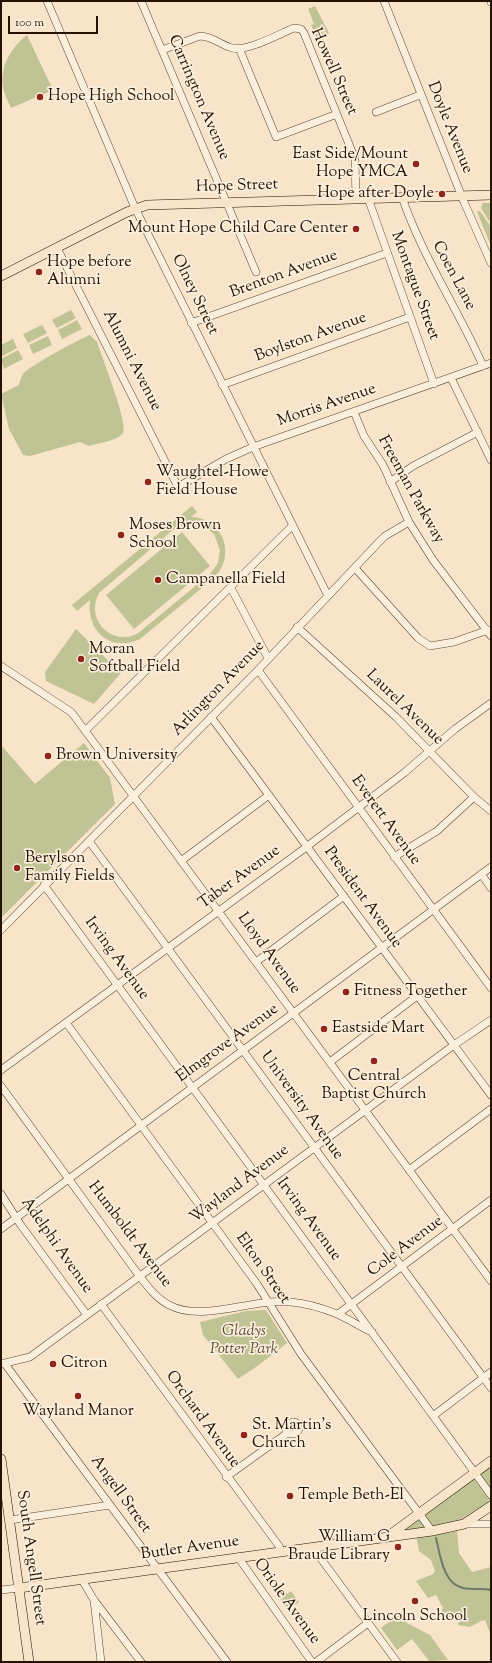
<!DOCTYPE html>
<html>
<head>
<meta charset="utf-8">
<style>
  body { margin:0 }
  #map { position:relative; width:492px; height:1663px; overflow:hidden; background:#f8e5c9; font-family:"Sorts Mill Goudy",serif }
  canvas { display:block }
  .frame { position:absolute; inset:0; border:2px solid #261200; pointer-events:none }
  .scale { position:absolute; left:8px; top:16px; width:90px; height:18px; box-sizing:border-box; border:2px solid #261200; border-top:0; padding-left:5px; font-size:12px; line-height:14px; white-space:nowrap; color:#261200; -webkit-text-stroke:3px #faeedc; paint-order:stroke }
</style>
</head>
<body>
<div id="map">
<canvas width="492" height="1663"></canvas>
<div class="frame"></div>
<div class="scale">100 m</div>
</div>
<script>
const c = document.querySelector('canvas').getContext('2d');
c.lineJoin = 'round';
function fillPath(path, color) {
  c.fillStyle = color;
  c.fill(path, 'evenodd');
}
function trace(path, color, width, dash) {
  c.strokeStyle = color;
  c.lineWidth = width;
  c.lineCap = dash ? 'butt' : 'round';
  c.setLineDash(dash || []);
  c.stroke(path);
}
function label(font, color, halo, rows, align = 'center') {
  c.font = font + ' "Sorts Mill Goudy",serif';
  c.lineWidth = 3.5;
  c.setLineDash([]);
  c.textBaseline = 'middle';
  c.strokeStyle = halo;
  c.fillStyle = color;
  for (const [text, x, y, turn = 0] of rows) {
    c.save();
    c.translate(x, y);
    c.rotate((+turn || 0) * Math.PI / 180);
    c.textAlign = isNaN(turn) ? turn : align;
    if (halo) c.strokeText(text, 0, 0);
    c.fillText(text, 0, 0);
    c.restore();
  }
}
fillPath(new Path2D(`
  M315,6L329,33L317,40L311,25L314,24L308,9Z
  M27,35L53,90L11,108C8,101 4,94 3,87C0,65 11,48 27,35Z
  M483,203H491V224L481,208Z
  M480,211L491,227V246L477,212Z
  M71,310L76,318L57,328L52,320Z
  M77,320L82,329L62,339L58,330Z
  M42,325L47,333L28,343L23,334Z
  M90,335L97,342C101,355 129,425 123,433C117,441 99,443 89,446L80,442L30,456L23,455L9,429L1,394L19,385C20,382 21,377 23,374C28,367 81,338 90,335Z
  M48,336L52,345L33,354L29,345Z
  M13,339L17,348L1,357V345Z
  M18,350L23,359L4,369L1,359Z
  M192,506L197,512L191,517C223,518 237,555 214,578L140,639C110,653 86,631 90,600L77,611L72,605ZM187,524H200L214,534L220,550L218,563L210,574L137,634C110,646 85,619 99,593L174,529Z
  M182,532L210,566L134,629L106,595Z
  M76,629L121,673L94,704L46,681L45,672Z
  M84,743L110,778L115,804L1,918V745L35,784Z
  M266,1310L287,1343L256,1367L238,1379L203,1335L200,1322L246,1311Z
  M491,1466V1500L458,1521L405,1533L404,1528Z
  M449,1528V1533L457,1531L459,1553L472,1572L491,1567V1636L485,1620L481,1621L470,1627L458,1625L459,1620L457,1618L446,1617L441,1611L443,1608L436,1595L428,1598L416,1581L433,1574L435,1571L431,1560L419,1551L416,1535Z
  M285,1591L287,1594L291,1591L299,1602L288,1610L278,1596Z
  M400,1614L407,1623L430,1635L448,1660L429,1661L412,1639L397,1650L381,1628Z`), '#c0c394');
trace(new Path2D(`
  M436,1538C440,1554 443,1584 463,1588C472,1590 481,1588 491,1590`), '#6f7a69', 2);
const minor = new Path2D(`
  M47,1L135,208L328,596
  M141,1L256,272
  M384,1L464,202L491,263
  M491,1V2
  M239,48L276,137L337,114
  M162,50L200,36C212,36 221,45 232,48C247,52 279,34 294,28L301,29L304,33L355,159L356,198
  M376,112L420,95
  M402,197C422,256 458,309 483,366
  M368,198L434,384
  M57,248L178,487L226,459L253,447L491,363
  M191,323L387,253
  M451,378L491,460
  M222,385L410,317
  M354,412L364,436L383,465L409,522L433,560L491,636
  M390,482L413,466L478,432
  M355,568L418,638L430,646L454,642L488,630
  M231,588L268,658
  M297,627L396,717L474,797L491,811
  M1,666L71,712L75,717L491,1281
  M258,670L491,988
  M211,717L491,1095
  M85,731L292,526
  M89,841L491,1388
  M394,857L437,831L474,797
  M181,861L269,795
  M481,874L491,888
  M44,885L491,1495
  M1,930L258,670L378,543L385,536L409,522
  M256,962L344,896
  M67,1024L257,1284L301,1354L432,1531
  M330,1062L417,996
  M1,1070L301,851L404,773L455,729L491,703
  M1,1086L135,1270C145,1283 154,1297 169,1305C203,1323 252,1298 290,1302C306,1303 322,1308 337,1314C349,1319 360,1327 372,1332
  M409,1170L491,1109
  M1,1194L20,1224L87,1315
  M1,1229L491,867
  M101,1304L279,1546L281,1551
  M338,1314L491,1200
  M1,1364L30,1357L454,1045L491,1020
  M5,1364L227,1662
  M433,1416L491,1372
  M226,1477L286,1434H296L299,1429L297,1423L293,1422L287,1425L286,1434
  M10,1520L110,1505
  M464,1524H491
  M314,1547L319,1556L397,1662
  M238,1557L312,1662
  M82,1580L94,1600L141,1662
  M1,1590L19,1588
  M94,1600L101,1662
  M316,1662L368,1623`);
const major = new Path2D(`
  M1,276L127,212L147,205L491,195
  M1,1459L29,1662
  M387,1537L491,1461
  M19,1588L432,1531L464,1524L491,1506`);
trace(minor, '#5a4732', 8);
trace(major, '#261200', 10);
trace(minor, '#faeedc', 7);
trace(major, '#f8e5c9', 9);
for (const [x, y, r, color] of [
  [40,97,4,"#8f2418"],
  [416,164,4,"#8f2418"],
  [442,194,4,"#8f2418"],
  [356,229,4,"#8f2418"],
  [39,272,4,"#8f2418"],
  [148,482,4,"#8f2418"],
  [121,535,4,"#8f2418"],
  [158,580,4,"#8f2418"],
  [81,659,4,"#8f2418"],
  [48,756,4,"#8f2418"],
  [17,868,4,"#8f2418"],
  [346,992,4,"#8f2418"],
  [324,1029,4,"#8f2418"],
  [374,1061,4,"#8f2418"],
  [53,1364,4,"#8f2418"],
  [78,1396,4,"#8f2418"],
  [244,1435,4,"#8f2418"],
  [290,1496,4,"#8f2418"],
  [398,1547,4,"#8f2418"],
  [415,1601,4,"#8f2418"]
]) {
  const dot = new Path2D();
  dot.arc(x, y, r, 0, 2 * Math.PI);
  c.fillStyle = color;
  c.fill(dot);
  trace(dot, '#faeedc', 1.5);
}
label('16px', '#261200', '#faeedc', [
  ["Howell Street",333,72,66],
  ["Carrington Avenue",198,98,67],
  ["Doyle Avenue",449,128,68],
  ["Hope Street",237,187,-2],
  ["Brenton Avenue",284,275,-20],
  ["Coen Lane",453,276,62],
  ["Montague Street",414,286,70],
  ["Olney Street",194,295,64],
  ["Boylston Avenue",311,338,-20],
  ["Alumni Avenue",131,361,63],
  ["Morris Avenue",327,406,-19],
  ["Freeman Parkway",410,490,61],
  ["Arlington Avenue",219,689,-46],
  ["Laurel Avenue",404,708,44],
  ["Everett Avenue",385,821,54],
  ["Taber Avenue",240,878,-36],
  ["President Avenue",362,898,54],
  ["Lloyd Avenue",268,954,54],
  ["Irving Avenue",116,959,54],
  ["Elmgrove Avenue",228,1044,-36],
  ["University Avenue",301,1106,54],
  ["Wayland Avenue",240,1185,-37],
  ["Irving Avenue",308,1220,54],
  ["Humboldt Avenue",129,1235,53],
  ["Adelphi Avenue",56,1246,55],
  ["Cole Avenue",406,1247,-37],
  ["Elton Street",262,1269,55],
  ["Orchard Avenue",202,1420,54],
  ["Angell Street",120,1495,54],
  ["Butler Avenue",190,1549,-8],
  ["South Angell Street",30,1558,82],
  ["Oriole Avenue",286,1602,54]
]);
label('16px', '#261200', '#faeedc', [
  ["Hope High School",48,97],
  ["East Side/Mount",408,155,"right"],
  ["Hope YMCA",408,173,"right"],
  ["Hope after Doyle",434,194,"right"],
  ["Mount Hope Child Care Center",348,229,"right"],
  ["Hope before",47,263],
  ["Alumni",47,281],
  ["Waughtel-Howe",156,473],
  ["Field House",156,491],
  ["Moses Brown",129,526],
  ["School",129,544],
  ["Campanella Field",166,580],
  ["Moran",89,650],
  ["Softball Field",89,668],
  ["Brown University",56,756],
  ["Berylson",25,859],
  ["Family Fields",25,877],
  ["Fitness Together",354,992],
  ["Eastside Mart",332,1029],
  ["Central",374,1077,"center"],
  ["Baptist Church",374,1095,"center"],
  ["Citron",61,1364],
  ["Wayland Manor",78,1412,"center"],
  ["St. Martin's",252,1426],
  ["Church",252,1444],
  ["Temple Beth-El",298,1496],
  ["William G",390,1538,"right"],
  ["Braude Library",390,1556,"right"],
  ["Lincoln School",415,1617,"center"]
], 'left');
label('italic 16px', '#5c5034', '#faeedc', [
  ["Gladys",244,1332],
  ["Potter Park",244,1350]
]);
</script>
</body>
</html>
